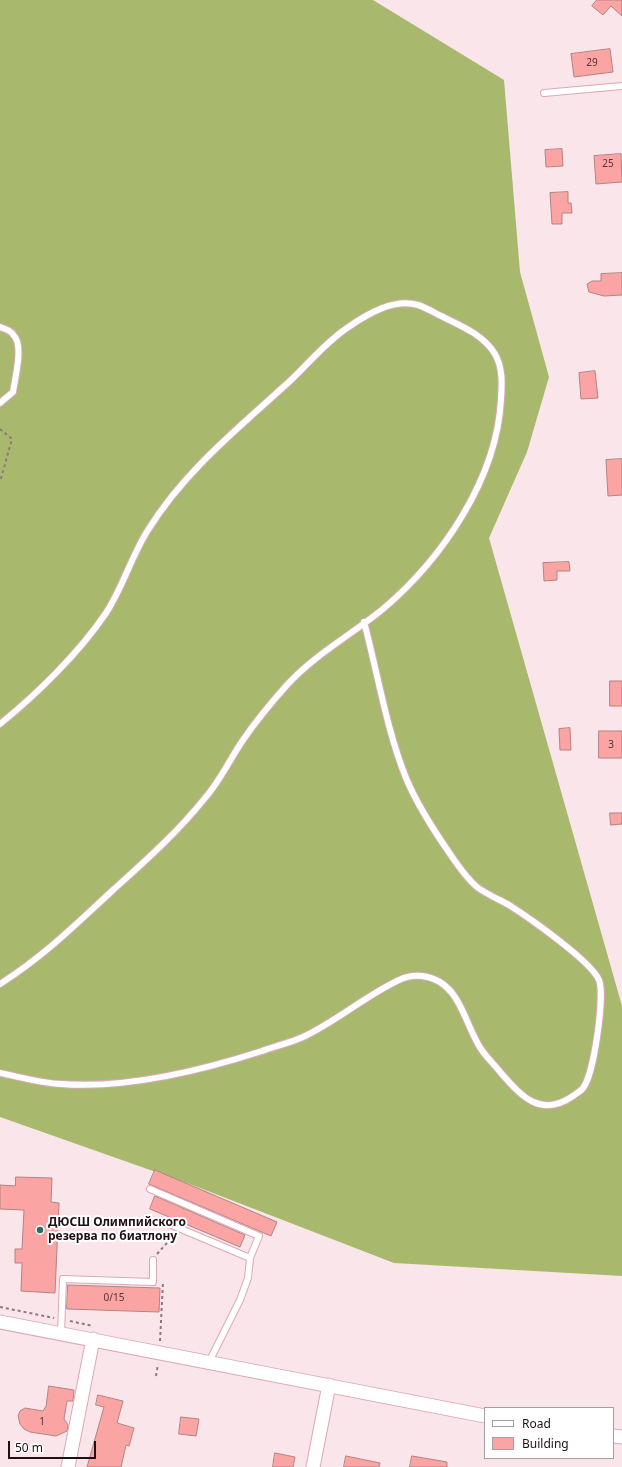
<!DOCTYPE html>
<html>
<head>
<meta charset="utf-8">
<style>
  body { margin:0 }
  #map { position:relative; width:622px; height:1467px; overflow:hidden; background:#fae5ea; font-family:"Noto Sans",sans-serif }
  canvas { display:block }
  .legend { position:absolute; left:484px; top:1407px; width:130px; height:52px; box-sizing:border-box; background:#fff; border:1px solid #a69fa1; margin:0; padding:5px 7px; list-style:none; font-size:12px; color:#200f14 }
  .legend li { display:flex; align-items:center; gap:8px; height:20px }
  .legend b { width:20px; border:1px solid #a69fa1 }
  .scale { position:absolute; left:8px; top:1441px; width:88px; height:18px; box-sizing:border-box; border:2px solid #200f14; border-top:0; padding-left:5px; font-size:12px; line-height:14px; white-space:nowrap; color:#200f14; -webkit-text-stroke:3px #fff; paint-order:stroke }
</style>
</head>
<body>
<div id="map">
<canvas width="622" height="1467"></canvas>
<ul class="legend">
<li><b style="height:5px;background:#fff"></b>Road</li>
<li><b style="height:11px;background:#faa4a4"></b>Building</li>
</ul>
<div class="scale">50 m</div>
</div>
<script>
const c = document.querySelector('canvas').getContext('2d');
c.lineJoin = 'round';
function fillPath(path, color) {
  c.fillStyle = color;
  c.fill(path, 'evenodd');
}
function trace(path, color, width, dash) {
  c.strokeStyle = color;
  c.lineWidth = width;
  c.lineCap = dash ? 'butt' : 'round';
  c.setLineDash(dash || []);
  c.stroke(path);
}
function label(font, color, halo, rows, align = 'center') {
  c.font = font + ' "Noto Sans",sans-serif';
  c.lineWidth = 4;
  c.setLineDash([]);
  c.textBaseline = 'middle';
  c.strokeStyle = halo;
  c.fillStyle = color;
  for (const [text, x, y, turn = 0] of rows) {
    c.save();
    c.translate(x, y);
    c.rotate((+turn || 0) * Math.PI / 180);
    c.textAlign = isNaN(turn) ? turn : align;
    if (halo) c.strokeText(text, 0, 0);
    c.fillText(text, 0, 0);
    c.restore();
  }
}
fillPath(new Path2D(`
  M0,0H373L504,80L520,272L549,377L527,452L489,538L622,1006V1276L394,1263L187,1183L0,1117Z`), '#a8b96e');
const building = new Path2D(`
  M597,0H622V16L611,6L603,15L592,6Z
  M610,49L613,72L574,77L571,54Z
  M562,149L563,166L546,167L545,150Z
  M621,154L622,182L596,184L594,156Z
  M568,192V203H571L572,213H562V224H552L550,193Z
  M622,273V295L604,296L589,292L587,284L592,281H601V274Z
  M595,371L598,398L581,399L579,373Z
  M622,459V495L608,496L606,460Z
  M569,562L570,571H557V580L544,581L543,563Z
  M610,681H622V706H610Z
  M570,728L571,750H560L559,729Z
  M599,731H622V758H599Z
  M610,813H622V824L611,825Z
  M155,1170L277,1222L271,1236L149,1184Z
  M16,1177L52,1178L51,1202L59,1203L55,1293L21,1291L22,1263H15V1249H22L24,1210L0,1209V1185L15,1186Z
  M155,1196L245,1235L240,1247L150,1209Z
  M68,1285L160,1288L159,1312L67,1309Z
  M49,1386L74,1390L73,1401H67L64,1419L68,1425L67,1431L56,1436L30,1432L24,1429L20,1424L18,1416L20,1411L25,1408L43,1411L46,1406Z
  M98,1395L123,1401L117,1423L134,1428L129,1446L126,1445L121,1467H87L104,1407L96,1405Z
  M181,1417L199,1419L196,1436L179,1434Z
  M275,1453L295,1457L293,1467H273Z
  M346,1456L380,1463L379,1467H344Z
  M412,1456L447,1462V1467H410Z`);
fillPath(building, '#faa4a4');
trace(building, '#b38382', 1);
const service = new Path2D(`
  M544,93L622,86
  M0,327C6,329 12,331 15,337C23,348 15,378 13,392L0,403
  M0,724C37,694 79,653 106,613C123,587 131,557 148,530C185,470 240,427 291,380C310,362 325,343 347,328C367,314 394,298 418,305C425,307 433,312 439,315C459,325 483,334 495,354C503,368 502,384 501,399C497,479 442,559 383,609C351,635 314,655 286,686C271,703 256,721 243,740C230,759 220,781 205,798C177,833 145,861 112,891C74,926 44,956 0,984
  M0,1073C20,1077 41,1083 61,1084C126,1089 200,1071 262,1051C275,1046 290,1043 303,1037C337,1021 365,996 399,980C407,976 413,975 422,976C461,981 463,1022 481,1049C487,1058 495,1065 501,1073C522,1097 541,1118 573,1096C577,1093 581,1091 583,1088C594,1075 605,995 599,980C591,961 528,917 509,905C498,899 486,894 477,887C464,876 455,861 446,848C431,826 416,802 406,778C386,728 378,674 364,622
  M150,1189L259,1236L250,1258L248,1278L240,1300L209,1362
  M162,1221L250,1258
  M61,1334L63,1279L153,1282V1260`);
const minor = new Path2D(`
  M0,1322L485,1416
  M613,1436L622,1437
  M68,1467L93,1339
  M313,1467L329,1385`);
trace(service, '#daa9b7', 8);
trace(minor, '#daa9b7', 15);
trace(new Path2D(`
  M0,429L12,439L0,482
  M157,1254L174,1235
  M0,1307L54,1318
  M70,1321L93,1326
  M160,1341L163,1282
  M156,1376L158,1364`), '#8c797e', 2, [3, 3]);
trace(service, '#fff', 6);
trace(minor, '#fff', 13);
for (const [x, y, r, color] of [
  [40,1230,4,"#296e62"]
]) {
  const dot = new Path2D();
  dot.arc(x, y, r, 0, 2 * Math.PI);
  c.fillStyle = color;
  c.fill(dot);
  trace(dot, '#fff', 1.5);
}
label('10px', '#563438', null, [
  ["29",592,63],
  ["25",608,164],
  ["3",611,745],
  ["0/15",114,1298],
  ["1",42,1422]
]);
label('bold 12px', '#200f14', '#fff', [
  ["ДЮСШ Олимпийского",48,1223],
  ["резерва по биатлону",48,1237]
], 'left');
</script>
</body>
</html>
